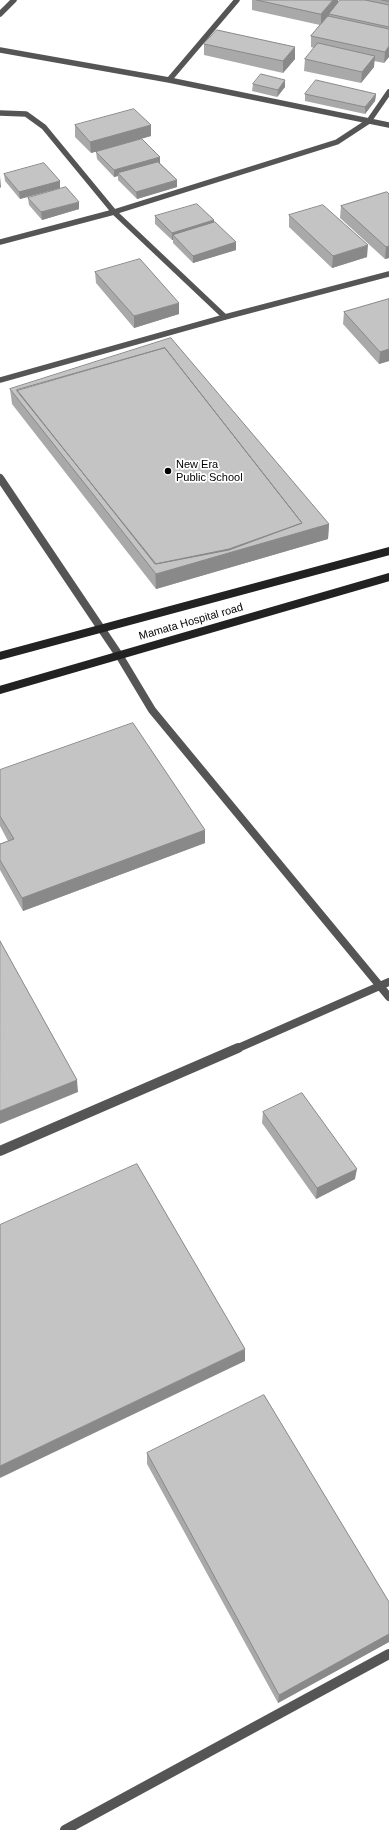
<!DOCTYPE html>
<html>
<head>
<meta charset="utf-8">
<style>
  body { margin:0 }
  canvas { display:block; background:#fff }
</style>
</head>
<body>
<canvas width="389" height="1830"></canvas>
<script>
const c = document.querySelector('canvas').getContext('2d');
c.lineJoin = 'round';
function trace(path, color, width, dash) {
  c.strokeStyle = color;
  c.lineWidth = width;
  c.lineCap = dash ? 'butt' : 'round';
  c.setLineDash(dash || []);
  c.stroke(path);
}
function fillPath(path, color) {
  c.fillStyle = color;
  c.fill(path, 'evenodd');
}
function label(font, color, halo, rows, align = 'center') {
  c.font = font + ' Helvetica,sans-serif';
  c.lineWidth = 3.5;
  c.setLineDash([]);
  c.textBaseline = 'middle';
  c.strokeStyle = halo;
  c.fillStyle = color;
  for (const [text, x, y, turn = 0] of rows) {
    c.save();
    c.translate(x, y);
    c.rotate((+turn || 0) * Math.PI / 180);
    c.textAlign = isNaN(turn) ? turn : align;
    if (halo) c.strokeText(text, 0, 0);
    c.fillText(text, 0, 0);
    c.restore();
  }
}
trace(new Path2D(`
  M0,14L14,0
  M0,50L169,80L389,125
  M169,80L237,0
  M0,113L26,114L44,127L114,212L225,317
  M0,242L114,212L337,142L369,121L389,92
  M0,380L225,317L389,274`), '#555', 5.5);
trace(new Path2D(`
  M0,478L119,655L152,710L389,997
  M236,1049L389,982`), '#555', 8);
trace(new Path2D(`
  M0,1151L238,1048
  M65,1830L389,1654`), '#555', 10);
trace(new Path2D(`
  M0,656L389,551
  M0,690L389,577`), '#222', 8);
fillPath(new Path2D(`
  M252,0H338V3L340,0H389V57L384,63L374,61V67L361,83L304,71L305,59L314,48L311,47V36L320,25L252,10Z
  M204,44L295,47V59L283,73L204,55Z
  M253,84L285,87L277,97L252,91Z
  M305,94H376L375,101L365,114L305,101Z
  M75,125H151V136L91,153L75,137Z
  M96,152L160,157V163L177,180V187L137,199L118,180V176L114,177L97,159Z
  M4,174L60,181V188L20,199L5,181Z
  M387,192L389,258L385,259L340,218L341,206Z
  M28,198L79,209L42,220L29,205Z
  M289,215L367,257L332,268L289,227Z
  M155,216L214,220V223L236,242V250L193,263L173,243V240H172L155,224Z
  M95,272L179,314L134,328L96,283Z
  M389,299V361L379,364L343,324L344,312Z
  M10,389L329,524L328,539L156,589L12,404Z
  M0,770L205,830V843L23,911L0,870V844L8,841L0,826Z
  M263,1112L355,1179L316,1199L262,1123Z
  M147,1453L389,1602V1642L278,1703L147,1464Z`), '#a9a9a9');
fillPath(new Path2D(`
  M333,0H338V5L329,14V16L321,25V14Z
  M389,46V57L384,63L385,52Z
  M295,47V59L283,73V61Z
  M375,56L374,67L361,83L362,72Z
  M285,80V87L277,97L278,90Z
  M376,94L375,101L365,114V107Z
  M151,125V136L91,153L90,142Z
  M160,157V164L118,173V176L114,177V170Z
  M0,176L1,187L0,188Z
  M177,180V187L137,199L136,192Z
  M60,181V188L20,199L19,192Z
  M79,202V209L42,220L41,212Z
  M214,220V228L173,235V240H172V233Z
  M236,242V250L193,263V256Z
  M368,245L367,257L332,268L333,256Z
  M389,246V258L385,259L386,247Z
  M179,303V314L134,328V316Z
  M389,349V361L379,364L380,352Z
  M329,524L328,539L156,589L155,564Z
  M205,830V843L23,911L22,898Z
  M77,1080L78,1092L0,1124V1111Z
  M357,1169L355,1179L316,1199L317,1188Z
  M245,1349V1361L0,1478V1466Z
  M389,1634V1642L278,1703L279,1695Z`), '#898989');
const building = new Path2D(`
  M257,0H333L321,14Z
  M340,0H365L389,5V27L329,14Z
  M382,0H389V1Z
  M328,16L389,29V46L385,52L311,36Z
  M217,30L295,47L283,61L204,44Z
  M318,43L375,56L362,72L305,59Z
  M261,74L285,80L278,90L253,84Z
  M316,80L376,94L365,107L305,94Z
  M134,109L151,125L90,142L75,125Z
  M142,139L160,157L114,170L96,152Z
  M158,162L177,180L136,192L118,173Z
  M44,163L60,181L19,192L4,174Z
  M66,187L79,202L41,212L28,198Z
  M387,192L389,194V246L386,247L341,206Z
  M197,204L214,220L172,233L155,216Z
  M323,205L368,245L333,256L289,215Z
  M215,222L236,242L193,256L173,235Z
  M140,259L179,303L134,316L95,272Z
  M389,299V349L380,352L344,312Z
  M171,338L329,524L156,574L10,389ZM165,348L302,523L229,550L156,564L17,391Z
  M165,348L302,523L229,549L155,564L17,390Z
  M133,723L205,830L22,898L0,860V844L14,839L0,816V770Z
  M0,941L77,1080L0,1111Z
  M302,1093L357,1169L317,1188L263,1112Z
  M137,1164L245,1349L0,1466V1225Z
  M264,1395L389,1602V1634L279,1695L147,1453Z`);
fillPath(building, '#c4c4c4');
trace(building, '#898989', 1);
for (const [x, y, r, color] of [
  [168,471,4,"#000"]
]) {
  const dot = new Path2D();
  dot.arc(x, y, r, 0, 2 * Math.PI);
  c.fillStyle = color;
  c.fill(dot);
  trace(dot, '#fff', 1.5);
}
label('11px', '#000', '#fff', [
  ["New Era",176,465],
  ["Public School",176,478]
], 'left');
label('11px', '#000', '#fff', [
  ["Mamata Hospital road",191,622,-16]
]);
</script>
</body>
</html>
